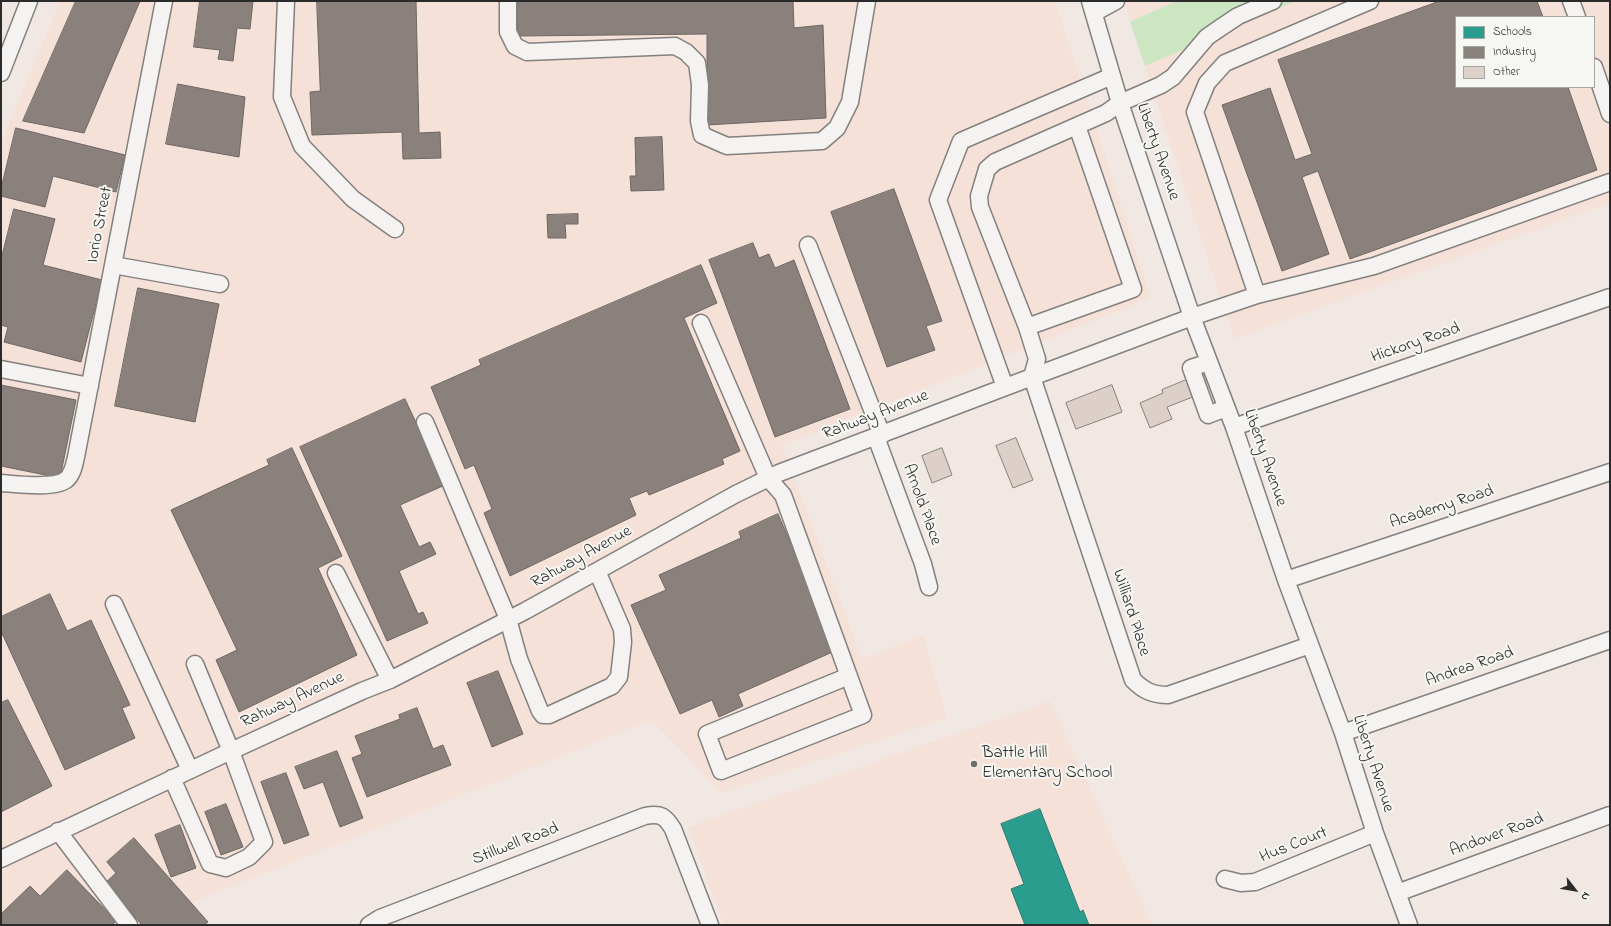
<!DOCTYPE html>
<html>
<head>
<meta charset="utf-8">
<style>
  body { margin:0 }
  #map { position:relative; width:1611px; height:926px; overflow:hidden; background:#f1e8e3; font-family:"Indie Flower",sans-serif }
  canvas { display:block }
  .frame { position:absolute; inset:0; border:2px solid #2b2b2b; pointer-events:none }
  .legend { position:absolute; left:1455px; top:16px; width:140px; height:72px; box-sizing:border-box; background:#f6f6f2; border:1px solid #a5a5a2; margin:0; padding:5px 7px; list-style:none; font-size:12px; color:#2b2b2b }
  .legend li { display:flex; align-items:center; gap:8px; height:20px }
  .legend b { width:20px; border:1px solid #a5a5a2 }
  .north { position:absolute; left:1555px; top:870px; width:40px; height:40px; -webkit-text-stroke:3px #f6f6f2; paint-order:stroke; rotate:121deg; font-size:11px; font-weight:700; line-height:16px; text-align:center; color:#2b2b2b }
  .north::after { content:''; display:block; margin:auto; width:14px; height:18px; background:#2b2b2b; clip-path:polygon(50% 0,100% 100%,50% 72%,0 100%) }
</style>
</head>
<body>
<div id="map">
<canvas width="1611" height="926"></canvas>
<div class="frame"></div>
<ul class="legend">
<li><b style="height:11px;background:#2a9d8f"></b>Schools</li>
<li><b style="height:11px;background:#8a817c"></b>Industry</li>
<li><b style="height:11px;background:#ddd0c8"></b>Other</li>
</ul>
<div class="north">N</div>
</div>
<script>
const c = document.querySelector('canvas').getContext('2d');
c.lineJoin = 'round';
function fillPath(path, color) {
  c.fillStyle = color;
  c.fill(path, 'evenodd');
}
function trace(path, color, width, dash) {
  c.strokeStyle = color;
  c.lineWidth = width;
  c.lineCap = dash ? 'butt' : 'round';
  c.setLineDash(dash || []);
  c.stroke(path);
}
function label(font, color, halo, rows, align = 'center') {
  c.font = font + ' "Indie Flower",sans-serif';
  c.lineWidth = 4;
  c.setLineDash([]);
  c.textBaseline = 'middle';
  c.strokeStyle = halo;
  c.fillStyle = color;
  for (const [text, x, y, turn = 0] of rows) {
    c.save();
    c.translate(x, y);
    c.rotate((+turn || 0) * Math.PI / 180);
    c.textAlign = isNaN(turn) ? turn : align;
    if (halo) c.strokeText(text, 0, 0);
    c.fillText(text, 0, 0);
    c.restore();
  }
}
fillPath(new Path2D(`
  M60,1H1055L1151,298L782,445L862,659L923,635L947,718L721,793L652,720L192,902L211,925H1V143Z
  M1123,1H1176L1130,22Z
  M1296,1H1610V203L1234,339L1145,66ZM1456,17H1594V87H1456Z
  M1050,701L1152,925H724L688,827Z`), '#f5e1d7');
fillPath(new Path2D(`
  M1176,1H1296L1145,66L1130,22Z`), '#cce6c2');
const schools = new Path2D(`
  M1040,809L1080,912L1083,910L1089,925H1025L1011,889L1024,884L1001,824Z`);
fillPath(schools, '#2a9d8f');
trace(schools, '#2a7b71', 1);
const industry = new Path2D(`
  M76,1H140L84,133L23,121Z
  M200,1H253L250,29L237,28L233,61L218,59L220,50L194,47Z
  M317,1H416L419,133L440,132L441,158L403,159L402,132L312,135L310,92L320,91Z
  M518,1H793L794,28L823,25L826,118L707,125V34L518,36Z
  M1440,1H1537L1543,17H1456V87H1568L1597,170L1350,259L1318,171L1302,177L1329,254L1282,271L1222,105L1270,88L1295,160L1312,154L1278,60Z
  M178,84L245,97L239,157L166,144Z
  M16,128L125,155L116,192L53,176L45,207L1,196V189Z
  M662,137L664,190L631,191L630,176H636L635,138Z
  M894,189L942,321L926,326L935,350L887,367L831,212Z
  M14,209L55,219L43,265L102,280L81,362L4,342L8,327L1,325V260Z
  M578,214V224H565L566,238H548L547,215Z
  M753,243L759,258L769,254L775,268L794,260L850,409L775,437L709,260Z
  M701,265L717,303L684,318L740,451L722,459L724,464L649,495L647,491L629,498L636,515L510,576L484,513L492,509L474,465L465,469L431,387L481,365L479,360Z
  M138,288L219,304L195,422L115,406Z
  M1,385L76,400L60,478L1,466Z
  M405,399L445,485L400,505L419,547L430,542L436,554L399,571L418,614L423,612L428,623L387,641L300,447Z
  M292,448L342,556L318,568L357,655L239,712L216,660L237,650L171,510L269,465L267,460Z
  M778,514L837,650L738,694L743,706L719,717L712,700L680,714L631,605L666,590L659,575L741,538L739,532Z
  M50,594L67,631L91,620L130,705L122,708L135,738L65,770L1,631V617Z
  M498,671L523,734L492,747L467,683Z
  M8,700L52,786L1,812V703Z
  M417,708L433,749L443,745L451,765L367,797L352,758L362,754L355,736L400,719L399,715Z
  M337,751L363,818L340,827L323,782L304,789L295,767Z
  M286,773L309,835L284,844L261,782Z
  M226,804L243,847L221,855L205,812Z
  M180,825L196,868L171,877L155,835Z
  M134,838L208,922L204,925H142L105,883L116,873L107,862Z
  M67,870L116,921L112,925H1V914L30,886L40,896Z`);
fillPath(industry, '#8a817c');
trace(industry, '#6e6764', 1);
const building = new Path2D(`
  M1196,376L1203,393L1167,407L1172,419L1150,428L1140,403L1163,393L1162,390Z
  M1112,385L1122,412L1076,429L1066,403Z
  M1016,438L1033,480L1013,488L996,446Z
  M942,448L952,475L932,483L922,456Z`);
fillPath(building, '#ddd0c8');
trace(building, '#84807e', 1);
const minor = new Path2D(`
  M286,1L282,97L302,146L353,199L395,229
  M508,1V32L515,46L527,52L675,46L686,52L697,63L700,85L699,121L702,135L727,146L822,141L837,128L850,102L867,1
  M1090,1L1120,103L1192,317L1234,427L1286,580L1343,733L1375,833L1409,925
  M1273,1L1238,16L1220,28L1207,37L1173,77L1161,85L1120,103L1106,113L995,162L987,169L979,196L980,207L1027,327L1037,359L1032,377L1133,680C1144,691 1153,695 1168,695L1310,645
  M1571,1L1577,17
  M1094,13L1116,1
  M1594,67L1610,114
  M1,73L29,1
  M808,245L882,435
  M113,265L220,284
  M1257,295L1195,112L1207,83L1225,63L1370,1
  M701,323L768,478L783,495L863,715L721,771L707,734L849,676
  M1027,327L1133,289L1077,126
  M1209,362L1191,368L1208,415L1226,408
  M1,369L90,386
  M1005,387L938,200L961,141L1112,76
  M425,422L508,619L519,659L540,711L543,715H549L612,686L619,677L623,642L622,629L597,571
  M1234,427L1610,297
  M876,437L923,564L929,587
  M1,483C16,484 54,489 66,480C73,474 74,465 76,457L164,1
  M336,573L390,680
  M1286,580L1610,472
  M114,604L190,770
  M1343,733L1610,640
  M172,778L210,864L226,868L249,857L264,842L231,751L195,664
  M58,831L129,925
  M1,859L231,751L362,691L390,680L525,611L736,494L779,473L1032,377L1192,317L1257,295L1374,266L1610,182
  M1225,879L1241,883L1255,882L1375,833
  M1397,893L1610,815
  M369,925L380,918L645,816C661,813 665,816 673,829L710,925`);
trace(minor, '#84807e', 19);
trace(minor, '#f4f3f1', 16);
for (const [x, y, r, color] of [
  [974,764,4,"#706d6b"]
]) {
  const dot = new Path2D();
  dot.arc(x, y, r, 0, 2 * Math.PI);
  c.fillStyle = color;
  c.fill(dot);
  trace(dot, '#f6f6f2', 1.5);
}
label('17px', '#2b2b2b', '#f6f6f2', [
  ["Liberty Avenue",1157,152,71],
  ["Iorio Street",101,225,-79],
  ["Hickory Road",1416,344,-19],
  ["Rahway Avenue",876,416,-21],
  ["Liberty Avenue",1264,458,71],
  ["Arnold Place",921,505,70],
  ["Academy Road",1442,508,-18],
  ["Rahway Avenue",582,558,-29],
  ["Williard Place",1130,613,72],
  ["Andrea Road",1470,668,-19],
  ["Rahway Avenue",293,701,-25],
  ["Liberty Avenue",1372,764,72],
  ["Andover Road",1497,836,-20],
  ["Stillwell Road",516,845,-21],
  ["Hus Court",1294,846,-22]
]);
label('17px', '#2b2b2b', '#f6f6f2', [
  ["Battle Hill",982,754],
  ["Elementary School",982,774]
], 'left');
</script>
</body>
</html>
